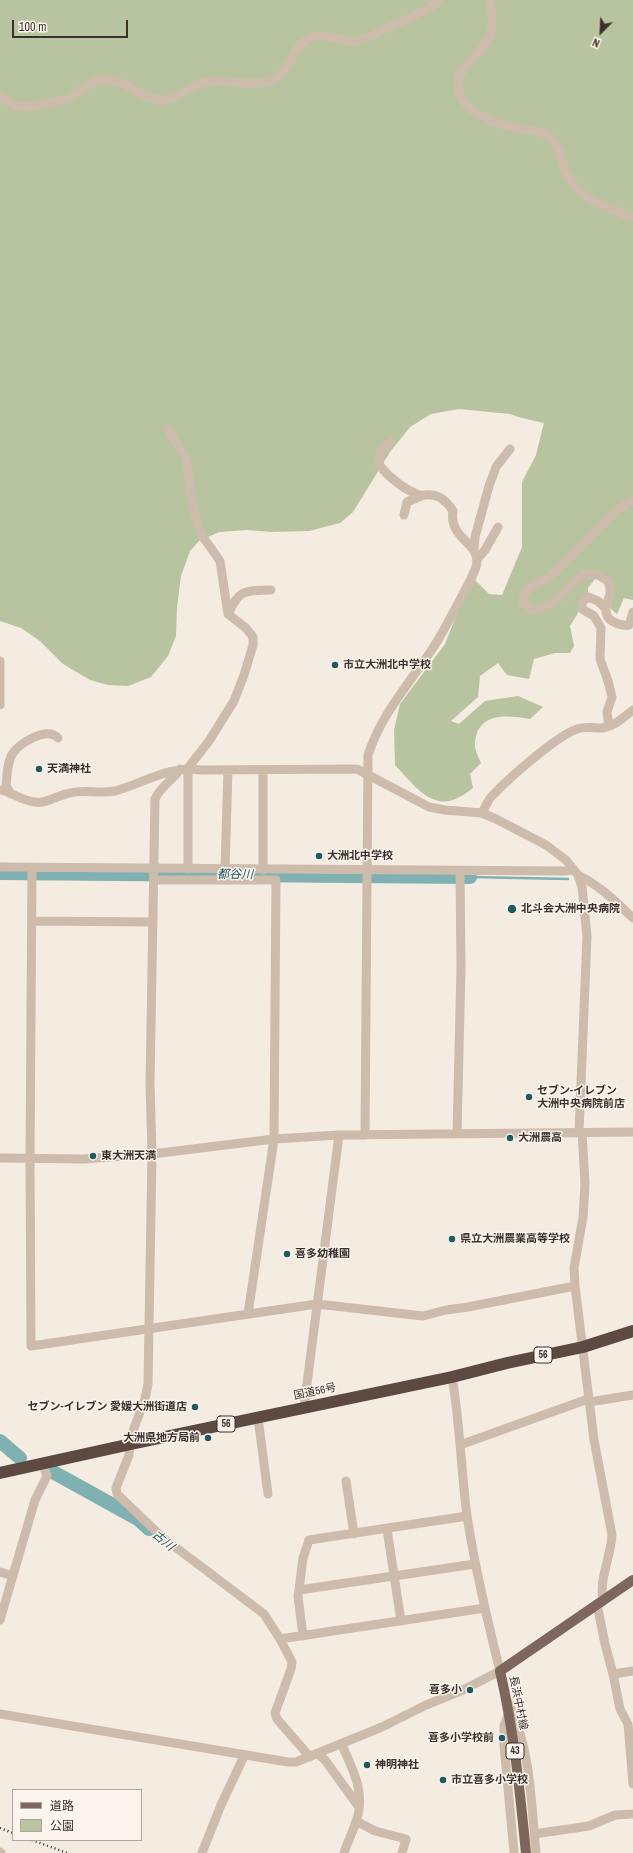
<!DOCTYPE html>
<html>
<head>
<meta charset="utf-8">
<style>
  body { margin:0 }
  #map { position:relative; width:633px; height:1853px; overflow:hidden; background:#f4ebe1; font-family:"Archivo Narrow","Noto Sans JP",sans-serif }
  canvas { display:block }
  .legend { position:absolute; left:12px; top:1789px; width:130px; height:52px; box-sizing:border-box; background:#fbf5ee; border:1px solid #aea6a0; margin:0; padding:5px 7px; list-style:none; font-size:12px; color:#3b302b }
  .legend li { display:flex; align-items:center; gap:8px; height:20px }
  .legend b { width:20px; border:1px solid #aea6a0 }
  .north { position:absolute; left:581px; top:12px; width:40px; height:40px; -webkit-text-stroke:3px #fbf5ee; paint-order:stroke; rotate:204deg; font-size:11px; font-weight:700; line-height:16px; text-align:center; color:#3b302b }
  .north::after { content:''; display:block; margin:auto; width:14px; height:18px; background:#3b302b; clip-path:polygon(50% 0,100% 100%,50% 72%,0 100%) }
  .scale { position:absolute; left:12px; top:20px; width:116px; height:18px; box-sizing:border-box; border:2px solid #3b302b; border-top:0; padding-left:5px; font-size:12px; line-height:14px; white-space:nowrap; color:#3b302b; -webkit-text-stroke:3px #fbf5ee; paint-order:stroke }
</style>
</head>
<body>
<div id="map">
<canvas width="633" height="1853"></canvas>
<ul class="legend">
<li><b style="height:5px;background:#7d675c"></b>道路</li>
<li><b style="height:11px;background:#b8c4a0"></b>公園</li>
</ul>
<div class="north">N</div>
<div class="scale">100 m</div>
</div>
<script>
const c = document.querySelector('canvas').getContext('2d');
c.lineJoin = 'round';
function fillPath(path, color) {
  c.fillStyle = color;
  c.fill(path, 'evenodd');
}
function trace(path, color, width, dash) {
  c.strokeStyle = color;
  c.lineWidth = width;
  c.lineCap = dash ? 'butt' : 'round';
  c.setLineDash(dash || []);
  c.stroke(path);
}
function label(font, color, halo, rows, align = 'center') {
  c.font = font + ' "Archivo Narrow","Noto Sans JP",sans-serif';
  c.lineWidth = 3;
  c.setLineDash([]);
  c.textBaseline = 'middle';
  c.strokeStyle = halo;
  c.fillStyle = color;
  for (const [text, x, y, turn = 0] of rows) {
    c.save();
    c.translate(x, y);
    c.rotate((+turn || 0) * Math.PI / 180);
    c.textAlign = isNaN(turn) ? turn : align;
    if (halo) c.strokeText(text, 0, 0);
    c.fillText(text, 0, 0);
    c.restore();
  }
}
fillPath(new Path2D(`
  M0,0H633V600L624,598L617,614L611,609V591L598,575L588,588V597L570,626L574,646L570,653H555L534,659L529,679L507,675L498,663L480,676L478,697L451,721L459,724L485,701L518,696L543,707L530,719C506,715 476,712 475,745C475,751 479,758 481,763L470,774L473,788C437,818 420,792 395,765L394,730L400,704L445,644L458,611L475,580L489,594L502,595L522,547V482L536,455L544,423L518,417L510,414L459,409L431,414L410,427L390,452L353,512L340,523L309,531L271,532L247,530L219,532L199,541L190,551L181,576L177,607L176,636L168,656L151,677L128,686L108,685L90,680L63,664L40,641L21,628L0,621Z`), '#b8c4a0');
trace(new Path2D(`
  M470,877L568,879`), '#7fb0b2', 2.5);
trace(new Path2D(`
  M0,873L470,877
  M0,1441L20,1458
  M53,1472L138,1519L149,1529`), '#7fb0b2', 14);
trace(new Path2D(`
  M490,0C491,11 494,22 491,33C486,50 457,68 458,83C458,113 498,125 522,129C530,130 539,130 546,134C561,144 560,161 568,176C580,201 609,208 633,217
  M0,96C6,100 12,104 19,106C29,108 65,101 74,95C83,90 89,81 100,80C122,76 140,100 162,100C178,100 190,85 206,82C228,77 254,90 275,79C292,69 292,44 312,37C327,32 342,43 357,41C366,39 376,33 385,29C400,22 416,15 431,8L440,0
  M168,429L186,458L193,508L201,534L220,561L228,614L246,628L253,637V645L244,675L234,701L209,741L188,768V869
  M633,500L616,511L550,577L530,587L524,594L523,602L530,609C558,611 564,587 584,574L598,575L608,581C609,584 610,587 610,590C611,596 606,602 606,609C605,621 619,626 629,625L633,612
  M404,515L407,502L421,496
  M474,549L475,537L489,486L496,467L510,449
  M477,559L485,550L498,527
  M606,609L598,601L588,597L582,602V609L594,616L601,628L600,659L608,681L612,697L607,712L609,726
  M228,614C240,588 245,591 271,590
  M0,661V705
  M180,769C173,780 160,787 155,799L150,1083L152,1154L148,1384L145,1399L131,1436L129,1455L116,1488L117,1494L162,1537L264,1614L280,1639L292,1662L291,1669L275,1713L277,1719L310,1757
  M263,770V870
  M0,790C12,792 22,801 35,802C48,804 57,795 70,793C85,789 100,794 115,791C144,783 170,765 201,770L357,769L429,807L445,810L482,813L496,819L546,845L566,860L578,875L582,887L587,936L579,1132
  M11,794L6,786C7,777 7,761 13,753C20,743 47,726 58,738
  M482,813C485,808 487,802 491,797C508,779 555,737 577,729C586,726 593,728 601,728C614,727 624,717 633,710
  M0,867L563,871L574,870
  M32,868L30,1159L31,1346L317,1304L423,1316L446,1310L468,1307L575,1286
  M225,869L228,770
  M578,875C599,885 616,902 633,918
  M154,880H276L274,1139L248,1314
  M32,921L153,922
  M582,1132L585,1184L583,1217L574,1268L575,1286L594,1440L612,1535C611,1557 599,1578 603,1600
  M457,1134L461,968L460,871
  M365,1135L368,755C382,713 409,684 433,648C443,633 451,616 460,600C465,589 472,579 476,567C483,543 448,540 453,511C448,503 442,496 432,495C427,494 423,496 419,495C403,489 390,478 379,465L381,450L390,441
  M0,1158L84,1159L152,1154L274,1139L339,1135L633,1132
  M589,1402L633,1395
  M304,1407L339,1135
  M258,1418L268,1494
  M460,1445L588,1399
  M346,1481L354,1534
  M387,1529L401,1621
  M0,1572L13,1576
  M299,1590L303,1558L309,1540L467,1516
  M597,1604L605,1644L613,1674L620,1709L628,1724L633,1784
  M0,1620L35,1500L47,1476L43,1465
  M303,1636L298,1596L299,1590L475,1564
  M280,1639L485,1608
  M613,1674L633,1671
  M508,1702C531,1748 531,1802 536,1853
  M509,1712L504,1726V1745L514,1853
  M0,1714L288,1762H296L382,1727L426,1705L463,1690L500,1671C487,1619 475,1568 467,1516C461,1470 460,1423 452,1377
  M342,1745C352,1769 364,1788 358,1815C355,1828 348,1840 344,1853
  M318,1754L325,1760L359,1807
  M356,1821L375,1831L406,1839L402,1853
  M534,1834L589,1826L615,1815L633,1814
  M0,1852L1,1853
  M202,1853L221,1805L244,1756`), '#cdbbac', 9);
trace(new Path2D(`
  M526,1853C520,1792 514,1731 500,1671L633,1580`), '#7d675c', 10);
trace(new Path2D(`
  M0,1473L131,1444L452,1377L507,1363L583,1347L633,1331`), '#5c4a42', 12);
trace(new Path2D(`
  M0,1828L13,1833
  M32,1840L67,1853`), '#3b302b', 2.5, [1, 3]);
for (const [x, y, r, color] of [
  [335,665,4,"#1f5a5e"],
  [39,769,4,"#1f5a5e"],
  [319,856,4,"#1f5a5e"],
  [512,909,5,"#1f5a5e"],
  [529,1097,4,"#1f5a5e"],
  [510,1138,4,"#1f5a5e"],
  [93,1156,4,"#1f5a5e"],
  [452,1239,4,"#1f5a5e"],
  [287,1254,4,"#1f5a5e"],
  [195,1407,4,"#1f5a5e"],
  [208,1438,4,"#1f5a5e"],
  [470,1690,4,"#1f5a5e"],
  [502,1738,4,"#1f5a5e"],
  [367,1765,4,"#1f5a5e"],
  [443,1780,4,"#1f5a5e"]
]) {
  const dot = new Path2D();
  dot.arc(x, y, r, 0, 2 * Math.PI);
  c.fillStyle = color;
  c.fill(dot);
  trace(dot, '#fbf5ee', 1.5);
}
for (const [x, y, w] of [
  [543,1355,18],
  [226,1424,18],
  [515,1751,18]
]) {
  const box = new Path2D();
  box.roundRect(x - w / 2, y - 8, w, 16, 3);
  c.fillStyle = '#fbf5ee';
  c.fill(box);
  trace(box, '#3b302b', 1);
}
label('bold 10px', '#3b302b', null, [
  ["56",543,1355],
  ["56",226,1424],
  ["43",515,1751]
]);
label('bold 11px', '#3b302b', '#fbf5ee', [
  ["市立大洲北中学校",343,665],
  ["天満神社",47,769],
  ["大洲北中学校",327,856],
  ["北斗会大洲中央病院",521,909],
  ["セブン-イレブン",537,1091],
  ["大洲中央病院前店",537,1104],
  ["大洲農高",518,1138],
  ["東大洲天満",101,1156],
  ["県立大洲農業高等学校",460,1239],
  ["喜多幼稚園",295,1254],
  ["セブン-イレブン 愛媛大洲街道店",187,1407,"right"],
  ["大洲県地方局前",200,1438,"right"],
  ["喜多小",462,1690,"right"],
  ["喜多小学校前",494,1738,"right"],
  ["神明神社",375,1765],
  ["市立喜多小学校",451,1780]
], 'left');
label('11px', '#3b302b', '#fbf5ee', [
  ["国道56号",315,1392,-12],
  ["長浜中村線",518,1703,79]
]);
label('italic 12px', '#1f5a5e', '#fbf5ee', [
  ["都谷川",235,875,1],
  ["古川",163,1541,40]
]);
</script>
</body>
</html>
